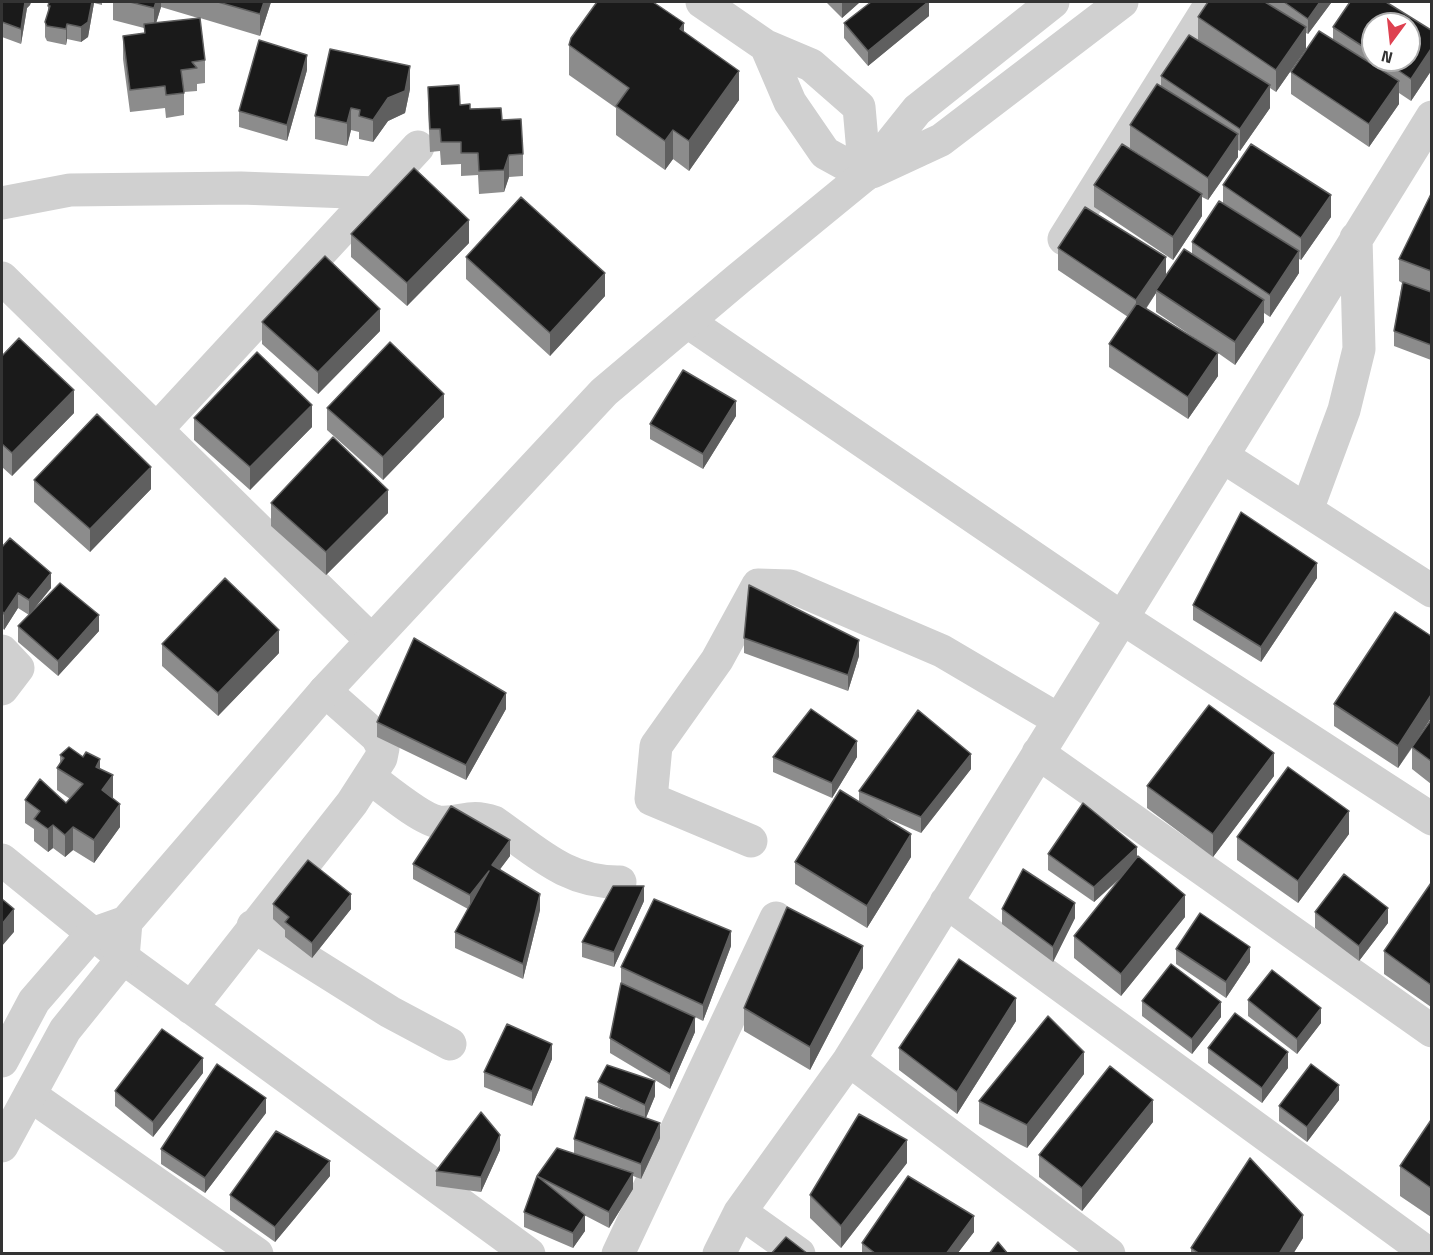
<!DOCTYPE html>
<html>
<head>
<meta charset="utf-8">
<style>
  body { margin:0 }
  #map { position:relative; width:1433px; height:1255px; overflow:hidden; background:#fff; font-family:"Titillium Web",sans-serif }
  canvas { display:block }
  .frame { position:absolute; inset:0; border:3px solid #333; pointer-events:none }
  .north { position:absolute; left:1361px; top:12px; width:60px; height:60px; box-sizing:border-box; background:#fff; border:2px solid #adadad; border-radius:50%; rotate:195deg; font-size:16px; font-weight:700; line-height:24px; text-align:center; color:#333 }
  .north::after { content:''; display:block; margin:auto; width:21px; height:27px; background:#de4150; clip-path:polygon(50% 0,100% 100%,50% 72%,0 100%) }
</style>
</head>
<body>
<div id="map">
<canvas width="1433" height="1255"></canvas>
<div class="frame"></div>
<div class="north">N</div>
</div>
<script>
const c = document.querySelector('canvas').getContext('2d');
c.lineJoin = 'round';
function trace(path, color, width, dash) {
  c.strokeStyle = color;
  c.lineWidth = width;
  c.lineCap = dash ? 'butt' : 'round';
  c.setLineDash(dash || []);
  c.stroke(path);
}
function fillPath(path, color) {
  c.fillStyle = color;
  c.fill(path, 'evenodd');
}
trace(new Path2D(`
  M702,2L766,46L811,65L859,107L865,175
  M766,46L790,102L825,153L865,175
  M2,203L70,190L241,188L376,193
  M1064,239L1212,2
  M2,278L371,640
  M688,322L1122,618L1432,819
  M157,429L418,147
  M1222,456L1432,591
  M1307,510L1344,410L1359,349L1356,238
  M2,651L18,668L2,689
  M1038,753L1432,1031
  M369,777C384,788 422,820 439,822C462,824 468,813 494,822C536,851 566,883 620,882
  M751,841L651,799L656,746L717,660L758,585L790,586L942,651L1059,720
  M2,860L123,958L529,1254
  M946,902L1429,1254
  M253,926L390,1012L450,1044
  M191,1008L352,803L381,758L383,748L377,737L325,691
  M849,1060L1109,1254
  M30,1095L257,1254
  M740,1212L799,1254
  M618,1254L776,918
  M719,1254L740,1212L849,1060L1432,117`), '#d0d0d0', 33);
trace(new Path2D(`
  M872,172L941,140L1122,2
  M2,1061L34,1001L92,934L126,922L325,691L604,392L738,279L865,175L917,110L1053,2
  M2,1146L65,1030L123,958L126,922`), '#d0d0d0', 33);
fillPath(new Path2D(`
  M2,2H31L30,5L27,8L21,44L2,37Z
  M49,2H102V5L94,3L88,37L81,42L67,39L66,45L47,41L45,37V22L48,13V6Z
  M113,2H271L260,36L200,18L205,60V83L197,84V91L184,92V115L166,118L165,108L130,112L123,59V36L144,33V28L113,20ZM161,7L198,18L156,23Z
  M826,2H860L842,18Z
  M929,2V16L868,66L844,38V23Z
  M1208,2H1331V3L1308,34L1306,33V49L1276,92L1270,88V108L1240,151L1238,150V157L1208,200L1202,197V216L1173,260L1094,207V185L1150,161L1130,148V125L1161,87V76L1213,50L1198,40V17Z
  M1350,2H1386L1431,30V71L1411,101L1399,93V104L1369,147L1291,94V72L1319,31L1333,40V27ZM1373,24H1409V60H1373Z
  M684,32L739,100L689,171L673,159L665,170L616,135V108L569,75V45Z
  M307,70L287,141L239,127V111Z
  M428,87L460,105L502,120L523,154V176L509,177L504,192L479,194L478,175L461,176V164L441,165L440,151L430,152L428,110Z
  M410,89L405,113L388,121L373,142L359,139V132L351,130L347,146L315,139V116Z
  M1223,185L1331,217L1301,260L1299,259V273L1270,317L1264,313V322L1235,365L1218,353V376L1188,419L1109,367V344L1128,317L1058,270V248L1166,276L1192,254V242L1223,204ZM1156,293V312L1217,353L1146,309Z
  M1431,194V360L1394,346V331L1402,283L1399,281V259Z
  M351,234L469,243L407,306L351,257Z
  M466,257L605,296L550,356L466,279Z
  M262,322L380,331L318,394L262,344Z
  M2,356L74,413L12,476L2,467Z
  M327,408L444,417L383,480L327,430Z
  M736,416L703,469L650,439V424Z
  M194,418L312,427L250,490L194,440Z
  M34,480L151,489L90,552L34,502Z
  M271,503L388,513L326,575L271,526Z
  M2,547L51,588L34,609L99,631L58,676L18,642V626L29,615L18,608L4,630L2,627Z
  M1317,578L1261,662L1193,620V605Z
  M744,638L859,656L848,691L744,653Z
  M162,644L279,653L218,716L162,666Z
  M1334,704L1431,718L1418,738L1431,720V784L1412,769V748L1398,768L1334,726Z
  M506,709L466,780L377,737V722Z
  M60,755L100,769L113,798L120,827L94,863L73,850L65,857L53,848L48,852L34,841V829L25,823V800L66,803L70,799L57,790V768L60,762Z
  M773,757H857L832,798L773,772Z
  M971,769L921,833L882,816L911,857L867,928L795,884V862L859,802V791Z
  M1274,776L1213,857L1147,808V786Z
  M1349,834L1298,903L1237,860V837Z
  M1048,854L1137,857L1185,917L1121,996L1074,958V936L1121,878L1094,902L1048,870Z
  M510,856L500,869L540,910L523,979L455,948V932L468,909L413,879V864Z
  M1431,883V1007L1384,974V951Z
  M644,901L614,967L582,957V942Z
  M273,904L351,909L312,958L285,937V930L273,919Z
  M1002,909L1075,918L1053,962L1002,924Z
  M1315,912L1388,923L1359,961L1315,928Z
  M731,946L703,1021L695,1017V1032L670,1089L610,1053V1038L668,1004L621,983V967Z
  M1176,949L1250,962L1226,998L1176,964Z
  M863,968L810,1070L744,1031V1008Z
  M1248,1000L1321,1023L1297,1054L1248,1016Z
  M1142,1001L1221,1017L1192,1054L1142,1016Z
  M1016,1021L957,1114L899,1070V1048Z
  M1208,1048L1288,1068L1262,1103L1208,1063Z
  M552,1059L532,1106L484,1087V1072Z
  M203,1073L153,1137L115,1106V1091Z
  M1084,1074L1027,1148L979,1124V1101Z
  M598,1082L655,1096L646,1118L660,1138L641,1179L633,1176V1189L609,1228L584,1215L585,1231L573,1248L524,1227V1212L537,1176L574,1153V1139L627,1111L598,1098Z
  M1339,1100L1307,1142L1279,1121V1106Z
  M266,1113L205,1193L161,1164V1149Z
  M1431,1120V1217L1400,1196V1166Z
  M1153,1122L1082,1211L1039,1177V1155Z
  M500,1150L481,1192L436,1186V1171Z
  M907,1163L841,1248L810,1218V1195Z
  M330,1176L275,1242L230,1210V1195Z
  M974,1232L957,1254H862V1243Z
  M1303,1238L1293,1254H1191V1248Z`), '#8c8c8c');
fillPath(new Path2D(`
  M25,2H31L30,5L27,8L21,44V29Z
  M92,2H94V3L88,37L81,42V27Z
  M156,2H161V7L154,30V8Z
  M264,2H271L260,36V14Z
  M842,2H860L842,18Z
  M928,2H929V16L868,66V51Z
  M1320,2H1331V3L1308,34V19Z
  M684,23V52L680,29Z
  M67,24V39L66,45V29Z
  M1306,27V49L1276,92V70Z
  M1431,49V71L1411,101V79Z
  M307,55V70L287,141V125Z
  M410,66V89L405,113L388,121L373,142V120Z
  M739,71V100L689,171V141Z
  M1399,81V104L1369,147V124Z
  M1270,85V108L1240,151V129Z
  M351,108V130L347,146V123Z
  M673,130V159L665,170V141Z
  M1238,134V157L1208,200V178Z
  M509,155V177L504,192V170Z
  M1202,194V216L1173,260V237Z
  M1331,195V217L1301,260V238Z
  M469,220V243L407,306V283Z
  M1299,251V273L1270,317V295Z
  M1166,257V280L1156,290V293L1136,323V300Z
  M605,273V296L550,356V333Z
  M1264,300V322L1235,365V342Z
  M380,309V331L318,394V372Z
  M1218,353V376L1188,419V397Z
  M74,390V413L12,476V453Z
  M444,394V417L383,480V457Z
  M736,401V416L703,469V454Z
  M312,405V427L250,490V467Z
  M151,467V489L90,552V529Z
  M388,490V513L326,575V552Z
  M1317,563V578L1261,662V647Z
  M51,573V588L29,615V600Z
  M18,593V608L4,630V614Z
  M99,615V631L58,676V661Z
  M279,630V653L218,716V693Z
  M859,640V656L848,691V675Z
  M506,693V709L466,780V765Z
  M1431,695V718L1398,768V746Z
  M857,741V757L832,798V783Z
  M1274,753V776L1213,857V834Z
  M971,754V769L921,833V817Z
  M100,759V781L96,767Z
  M113,775V798L102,813V790Z
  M120,804V827L94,863V840Z
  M1349,811V834L1298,903V881Z
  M53,825V848L48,852V829Z
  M73,827V850L65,857V835Z
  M911,834V857L867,928V906Z
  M510,840V856L492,880V865Z
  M1137,847V862L1094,902V887Z
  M489,871L470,911V895Z
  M644,886V901L614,967V952Z
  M351,894V909L312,958V943Z
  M540,894V910L523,979V964Z
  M1185,895V917L1121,996V974Z
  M1075,903V918L1053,962V947Z
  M1388,908V923L1359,961V946Z
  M14,909V932L2,946V924Z
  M731,931V946L703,1021V1005Z
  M863,946V968L810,1070V1047Z
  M1250,947V962L1226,998V982Z
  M1016,998V1021L957,1114V1092Z
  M1221,1002V1017L1192,1054V1039Z
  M1321,1008V1023L1297,1054V1039Z
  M695,1017V1032L670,1089V1074Z
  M552,1044V1059L532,1106V1091Z
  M1084,1052V1074L1027,1148V1125Z
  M1288,1052V1068L1262,1103V1088Z
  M203,1058V1073L153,1137V1122Z
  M655,1081V1096L645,1120V1105Z
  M1339,1085V1100L1307,1142V1127Z
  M266,1098V1113L205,1193V1178Z
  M1153,1100V1122L1082,1211V1188Z
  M660,1123V1138L641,1179V1164Z
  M500,1135V1150L481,1192V1177Z
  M907,1140V1163L841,1248V1226Z
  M330,1161V1176L275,1242V1227Z
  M633,1173V1189L609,1228V1212Z
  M585,1215V1231L573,1248V1233Z
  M1303,1215V1238L1293,1254H1279Z
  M974,1216V1232L957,1254H946Z`), '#5f5f5f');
const building = new Path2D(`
  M2,2H25L21,29L2,22Z
  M49,2H92L88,22L81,27L67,24L66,29L47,26L45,22L50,6H48Z
  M130,2H156L154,8Z
  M218,2H264L260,14Z
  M597,2H653L684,23L680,29L739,71L689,141L673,130L665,141L616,106L629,88L569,45L571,38Z
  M871,2H928L868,51L844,23Z
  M1208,2H1265L1306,27L1276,70L1198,17Z
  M1284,2H1320L1308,19Z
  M1350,2H1386L1431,30V49L1411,79L1383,60H1409V24H1373V53L1333,27Z
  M200,18L205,60L192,62L197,68L181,70L184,93L166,95L165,86L130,90L123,36L145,33L144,24Z
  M1319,31L1399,81L1369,124L1291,72Z
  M1189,35L1270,85L1240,129L1161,76Z
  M259,40L307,55L287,125L239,111Z
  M330,49L410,66L405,91L388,98L373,120L359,116L360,110L351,108L347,123L315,116Z
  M1157,84L1238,134L1208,178L1130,125Z
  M459,85L460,105L470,104V109L501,108L502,120L521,119L523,154L509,155L504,170L479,171L478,153H461V142H441L440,129H430L428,87Z
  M1122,144L1202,194L1173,237L1094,185Z
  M1251,144L1331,195L1301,238L1223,185Z
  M414,168L469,220L407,283L351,234Z
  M1431,194V271L1399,259Z
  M521,197L605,273L550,333L466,257Z
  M1219,201L1299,251L1270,295L1192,242Z
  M1085,207L1166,257L1136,300L1058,248Z
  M1184,249L1264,300L1235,342L1156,290Z
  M325,256L380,309L318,372L262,322Z
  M1403,282L1431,292V345L1394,331Z
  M1137,303L1218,353L1188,397L1109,344Z
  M19,338L74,390L12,453L2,444V356Z
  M390,342L444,394L383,457L327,408Z
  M257,352L312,405L250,467L194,418Z
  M683,370L736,401L703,454L650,424Z
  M97,414L151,467L90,529L34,480Z
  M333,437L388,490L326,552L271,503Z
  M1241,512L1317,563L1261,647L1193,605Z
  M10,538L51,573L29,600L18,593L4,614L2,611V547Z
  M225,578L279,630L218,693L162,644Z
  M60,583L99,615L58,661L18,626Z
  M749,585L859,640L848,675L744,638Z
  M1395,612L1431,636V695L1398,746L1334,704Z
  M414,638L506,693L466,765L377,722Z
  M1209,705L1274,753L1213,834L1147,786Z
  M811,709L857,741L832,783L773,757Z
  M918,710L971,754L921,817L859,791Z
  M1431,720V761L1412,747Z
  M69,747L83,757L86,752L100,759L96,767L113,775L102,790L120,804L94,840L73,827L65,835L53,825L48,829L34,819L40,811L25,800L40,779L66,803L83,784L57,768L64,758L60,755Z
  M1288,767L1349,811L1298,881L1237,837Z
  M840,790L911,834L867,906L795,862Z
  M1083,803L1137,847L1094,887L1048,854Z
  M451,806L510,840L492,865L540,894L523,964L455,932L489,871L470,895L413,864Z
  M1138,856L1185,895L1121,974L1074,936Z
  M308,860L351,894L312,943L285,922L289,917L273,904Z
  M1023,869L1075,903L1053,947L1002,909Z
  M1344,874L1388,908L1359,946L1315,912Z
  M1431,883V985L1384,951Z
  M613,886H644L614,952L582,942Z
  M2,899L14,909L2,924Z
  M654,899L731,931L703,1005L621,967Z
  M787,907L863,946L810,1047L744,1008Z
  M1200,913L1250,947L1226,982L1176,949Z
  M959,959L1016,998L957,1092L899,1048Z
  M1171,964L1221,1002L1192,1039L1142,1001Z
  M1272,970L1321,1008L1297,1039L1248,1000Z
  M621,983L695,1017L670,1074L610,1038Z
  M1235,1013L1288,1052L1262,1088L1208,1048Z
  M1048,1016L1084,1052L1027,1125L979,1101Z
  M507,1024L552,1044L532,1091L484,1072Z
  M162,1029L203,1058L153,1122L115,1091Z
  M217,1064L266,1098L205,1178L161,1149Z
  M1311,1064L1339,1085L1307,1127L1279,1106Z
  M607,1065L655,1081L645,1105L598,1082Z
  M1110,1066L1153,1100L1082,1188L1039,1155Z
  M586,1097L660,1123L641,1164L574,1139Z
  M481,1112L500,1135L481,1177L436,1171Z
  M859,1114L907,1140L841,1226L810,1195Z
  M1431,1120V1188L1400,1166Z
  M276,1131L330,1161L275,1227L230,1195Z
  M557,1148L633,1173L609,1212L537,1176Z
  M1250,1158L1303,1215L1279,1254H1200L1191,1248Z
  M537,1176L585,1215L573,1233L524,1212Z
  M908,1176L974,1216L946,1254H876L862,1243Z
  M786,1237L808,1254H771Z
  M998,1242L1008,1254H989Z`);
fillPath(building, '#1a1a1a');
trace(building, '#5f5f5f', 1.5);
</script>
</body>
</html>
